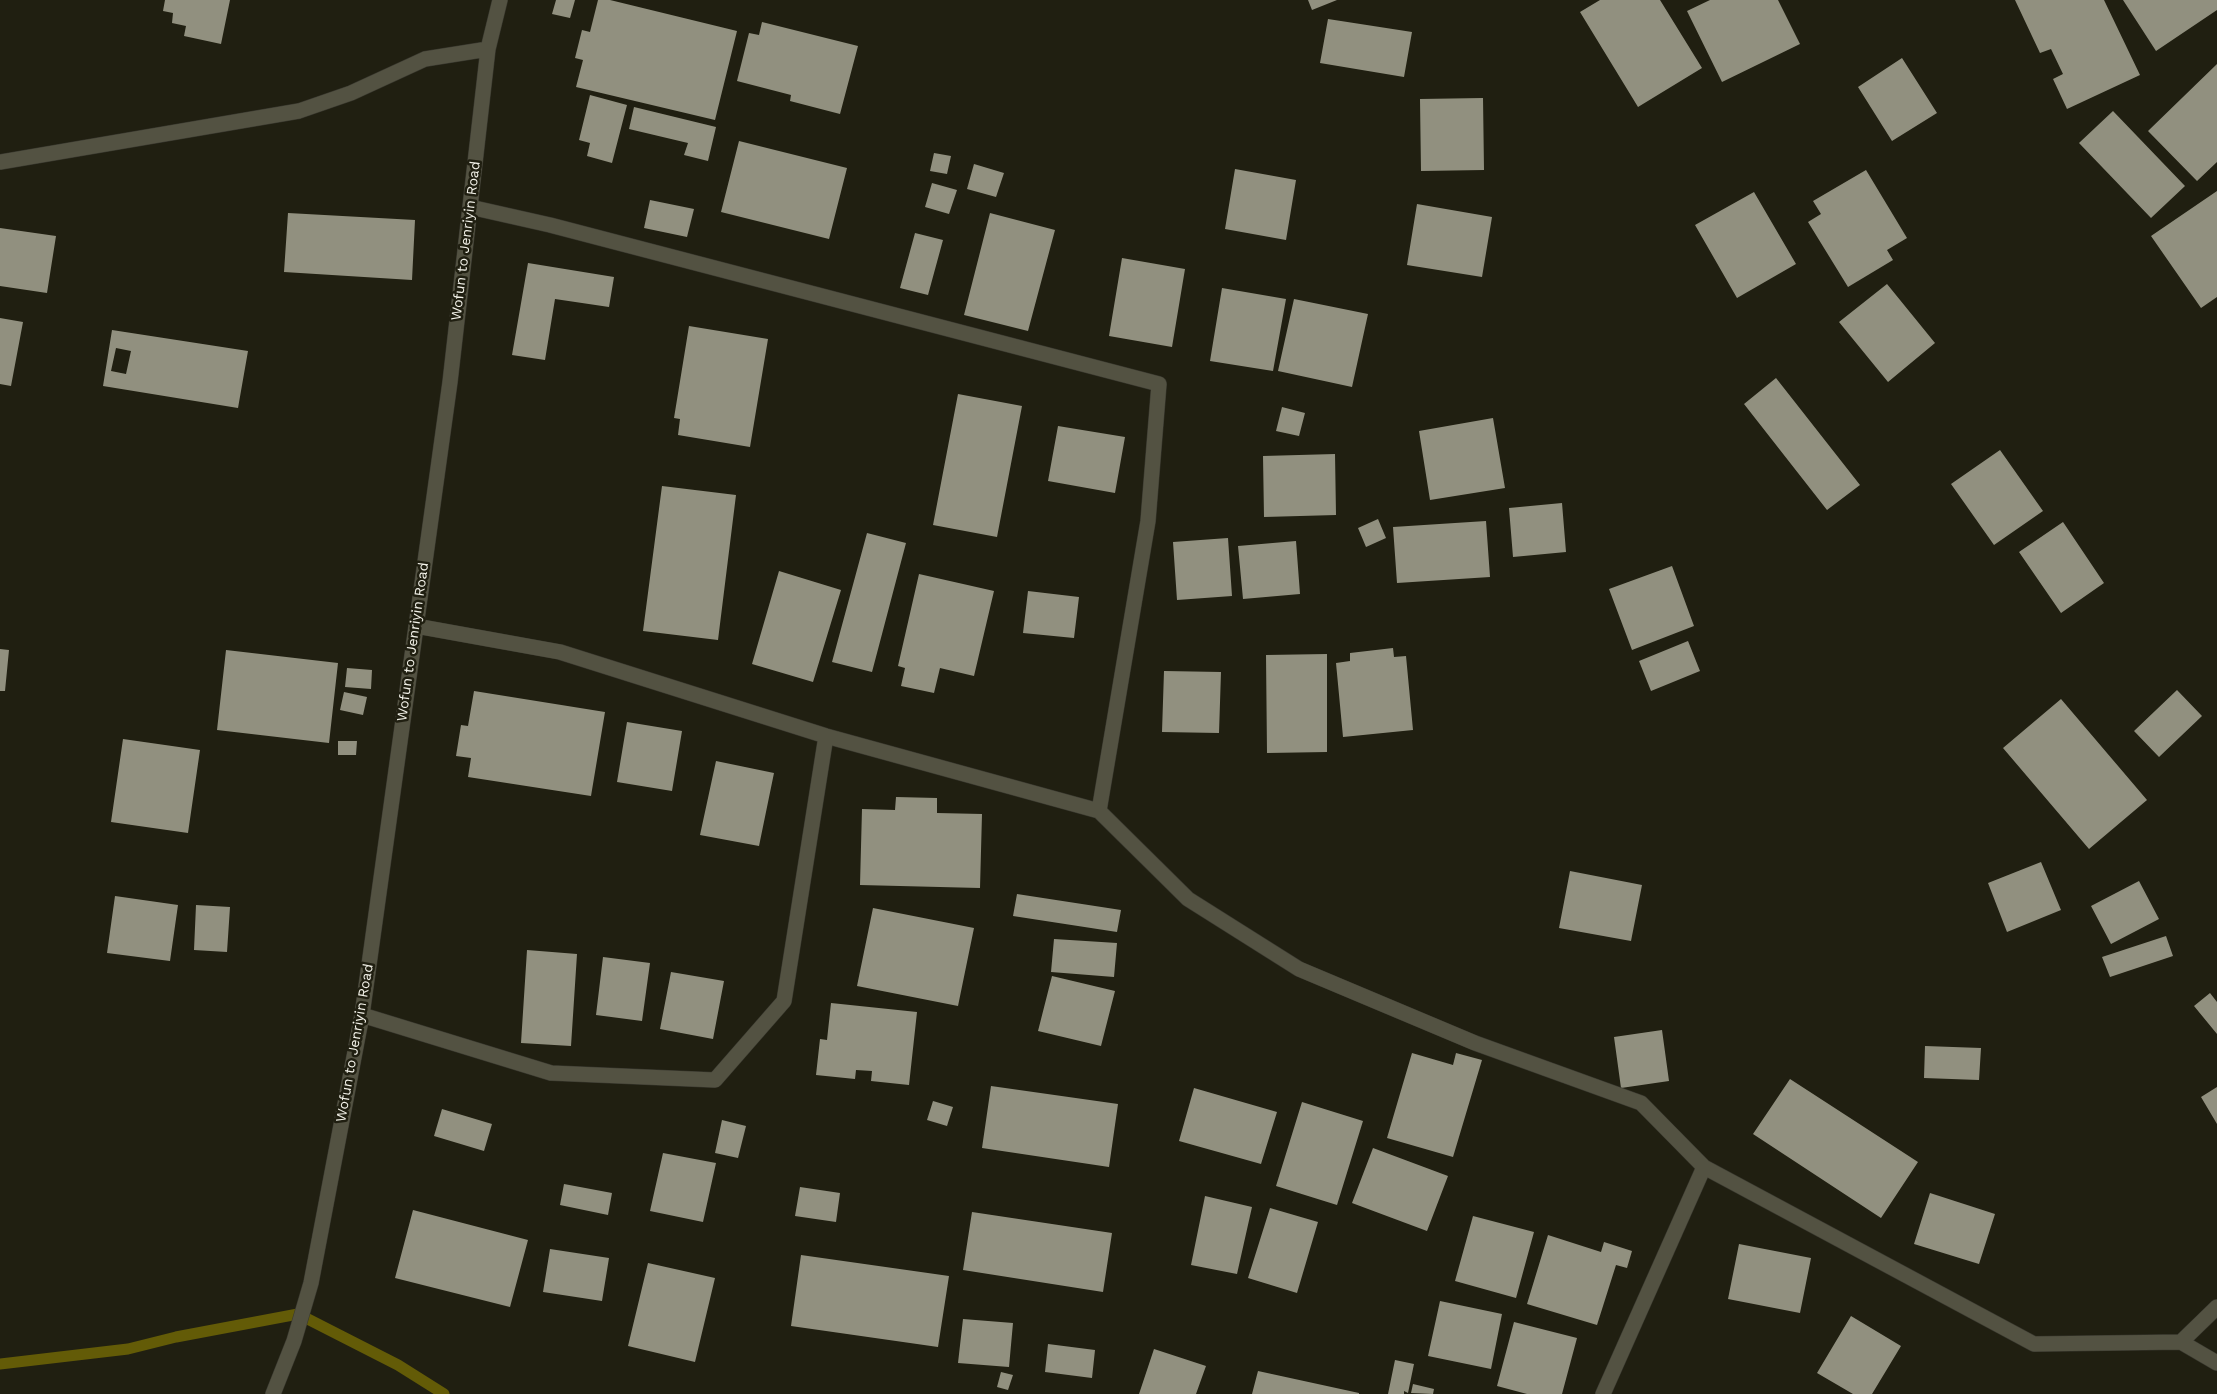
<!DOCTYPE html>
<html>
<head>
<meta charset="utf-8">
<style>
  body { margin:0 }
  canvas { display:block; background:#201f11 }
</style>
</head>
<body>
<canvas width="2217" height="1394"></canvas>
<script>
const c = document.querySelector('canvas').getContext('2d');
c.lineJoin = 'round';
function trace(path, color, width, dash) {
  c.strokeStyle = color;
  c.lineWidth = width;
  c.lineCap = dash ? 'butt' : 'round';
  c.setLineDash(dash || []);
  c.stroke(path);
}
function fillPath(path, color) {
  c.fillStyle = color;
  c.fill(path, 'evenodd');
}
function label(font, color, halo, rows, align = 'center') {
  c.font = font + ' "Work Sans",sans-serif';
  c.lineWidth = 5;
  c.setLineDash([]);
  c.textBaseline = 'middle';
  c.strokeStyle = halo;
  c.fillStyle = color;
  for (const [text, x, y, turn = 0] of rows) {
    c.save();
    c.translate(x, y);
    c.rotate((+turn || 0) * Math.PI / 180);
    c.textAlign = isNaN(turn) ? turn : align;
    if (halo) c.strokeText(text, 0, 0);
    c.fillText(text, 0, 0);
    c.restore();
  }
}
trace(new Path2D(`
  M0,1364L128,1349L176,1337L298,1314L398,1365L444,1394`), '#635b07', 11);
fillPath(new Path2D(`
  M165,0H230L221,44L184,36L186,26L172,23L173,13L163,11Z
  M556,0H575L570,18L552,14Z
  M598,0H610L737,31L715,120L576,87L583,60L575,58L582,30L590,32Z
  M1308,0H1337L1312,10Z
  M1600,0H1660L1702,68L1638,107L1580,12Z
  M1710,0H1778L1800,44L1722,82L1687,11Z
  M2015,0H2104L2140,75L2067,109L2053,79L2063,74L2051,49L2040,53Z
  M2123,0H2217V10L2156,51Z
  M1328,19L1412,32L1404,77L1320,63Z
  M762,22L858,46L840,114L790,101L791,95L737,81L749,33L759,35Z
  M1902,58L1937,113L1892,141L1858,87Z
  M2217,64V162L2197,181L2148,131Z
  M590,95L627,105L612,163L587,156L590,143L579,140Z
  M1483,98L1484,170L1421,171L1420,99Z
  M634,107L716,127L708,161L684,155L688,143L629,129Z
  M2113,111L2185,186L2151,218L2079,143Z
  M739,141L847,168L829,239L721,212Z
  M934,153L951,156L947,174L930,171Z
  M974,164L1004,173L996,197L967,189Z
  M1235,169L1296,180L1286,240L1225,229Z
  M1866,170L1907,238L1887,250L1893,260L1848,287L1808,222L1821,214L1813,201Z
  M932,183L957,190L949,214L925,207Z
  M2217,191V297L2201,308L2151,236Z
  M1754,192L1796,264L1737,298L1695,225Z
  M650,200L694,209L687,237L644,228Z
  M1417,204L1492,217L1482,277L1407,265Z
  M288,213L415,220L412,280L284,272Z
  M990,213L1055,230L1028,331L964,315Z
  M0,228L56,236L47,293L0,286Z
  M915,233L943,240L928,295L900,288Z
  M1122,258L1185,269L1172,347L1109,336Z
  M528,263L614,277L609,307L555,299L545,360L512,355Z
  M1887,284L1935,343L1888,382L1839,322Z
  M1222,288L1286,299L1273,371L1210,361Z
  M1294,299L1368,314L1352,387L1278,371Z
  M0,318L23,322L11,386L0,384Z
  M689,326L768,339L750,447L678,435L680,419L674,418Z
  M112,330L248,351L238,408L103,386ZM116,348L131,351L126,374L111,371Z
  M1776,378L1860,485L1827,510L1744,404Z
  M958,394L1022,406L997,537L933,525Z
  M1282,407L1305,413L1299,436L1276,431Z
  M1493,418L1505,488L1430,500L1419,431Z
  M1058,426L1125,437L1115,493L1048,481Z
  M2000,450L2043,511L1994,545L1951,484Z
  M1335,454L1336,515L1264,517L1263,456Z
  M662,486L736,495L718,640L643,631Z
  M1562,503L1566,552L1513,557L1509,508Z
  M1378,519L1386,538L1366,547L1358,528Z
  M1486,521L1490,577L1397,583L1393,527Z
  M2063,522L2104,583L2061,613L2019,552Z
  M867,533L906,543L872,672L832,662Z
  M1228,538L1232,596L1177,600L1173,542Z
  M1296,541L1300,594L1243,599L1238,546Z
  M1672,566L1694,626L1632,650L1609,589Z
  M779,571L841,590L813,682L752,664Z
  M919,574L994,591L974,676L940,668L934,693L901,686L905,668L898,666Z
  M1028,591L1079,597L1074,638L1023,633Z
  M1688,641L1700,671L1651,691L1639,661Z
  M1393,648L1394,657L1406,656L1413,730L1343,737L1336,663L1350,661V653Z
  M0,649L9,650L5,691H0Z
  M226,650L338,663L329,743L217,730Z
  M1327,654V752L1267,753L1266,655Z
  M347,668L372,670L371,689L345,687Z
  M1164,671L1221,672L1219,733L1162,732Z
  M2177,690L2202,716L2159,757L2134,731Z
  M474,691L605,712L591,796L468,777L471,758L456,756L461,725L468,726Z
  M344,692L367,697L363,715L340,710Z
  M2061,699L2147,800L2089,849L2003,748Z
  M627,722L682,731L672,791L617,782Z
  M123,739L200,750L188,833L111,822Z
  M338,741H357L356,755H338Z
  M716,761L774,773L759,846L700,835Z
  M896,797L937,798V813L982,814L980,888L860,885L862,809L895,810Z
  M2041,862L2061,910L2007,932L1988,883Z
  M1570,871L1642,885L1631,941L1559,928Z
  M2139,881L2159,919L2111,944L2091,906Z
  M1017,894L1121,910L1117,932L1013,916Z
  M115,896L178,905L170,961L107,953Z
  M196,905L230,907L227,952L194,950Z
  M873,908L974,928L958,1006L857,986Z
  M2166,936L2173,956L2110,977L2102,957Z
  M1054,939L1117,943L1114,977L1051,972Z
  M527,950L577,954L571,1046L521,1043Z
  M603,957L650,963L642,1021L596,1015Z
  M671,972L724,981L713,1039L660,1029Z
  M1052,976L1115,991L1101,1046L1038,1031Z
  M2210,993L2217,1002V1034L2194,1006Z
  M831,1003L917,1012L909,1085L871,1081L872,1071L856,1070L855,1079L816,1075L820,1039L827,1040Z
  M1662,1030L1669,1081L1621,1088L1614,1037Z
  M1925,1046L1981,1048L1979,1080L1924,1078Z
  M1412,1053L1453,1065L1456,1053L1482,1060L1453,1157L1387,1138Z
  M1790,1079L1918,1162L1881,1218L1753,1134Z
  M991,1086L1118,1104L1109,1167L982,1148Z
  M2217,1087V1124L2201,1097Z
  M1194,1088L1277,1112L1261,1164L1179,1141Z
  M933,1101L953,1107L947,1126L927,1120Z
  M1302,1102L1363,1121L1337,1205L1276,1186Z
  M442,1109L492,1124L484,1151L434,1136Z
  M722,1120L746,1126L738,1158L715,1153Z
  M1373,1148L1448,1176L1427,1231L1352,1203Z
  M663,1153L716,1163L703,1222L650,1211Z
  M564,1184L612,1193L608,1215L560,1205Z
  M800,1187L840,1193L836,1222L795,1216Z
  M1930,1193L1995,1214L1979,1264L1914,1244Z
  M1205,1196L1252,1207L1237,1274L1191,1265Z
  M1270,1208L1318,1222L1297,1293L1248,1278Z
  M413,1210L528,1240L510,1307L395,1278Z
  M972,1212L1112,1233L1103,1292L963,1270Z
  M1473,1216L1534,1232L1516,1298L1455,1281Z
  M1548,1235L1601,1252L1604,1242L1632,1251L1627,1268L1616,1265L1597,1325L1527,1304Z
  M1739,1244L1811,1258L1800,1313L1728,1299Z
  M550,1249L609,1258L602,1301L543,1292Z
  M801,1255L949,1276L938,1347L791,1326Z
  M648,1263L715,1278L695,1362L628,1346Z
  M1440,1301L1502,1314L1491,1369L1428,1356Z
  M1851,1316L1901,1346L1872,1394H1853L1817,1373Z
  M963,1319L1013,1323L1009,1367L958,1363Z
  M1514,1322L1577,1338L1562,1394H1527L1497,1386Z
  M1048,1344L1095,1350L1092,1378L1045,1372Z
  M1154,1349L1206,1366L1196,1394H1139Z
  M1395,1360L1414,1364L1408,1393L1404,1391V1394H1388Z
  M1258,1371L1359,1393V1394H1252Z
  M1001,1372L1013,1375L1008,1390L997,1387Z
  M1413,1384L1434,1389L1433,1394L1411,1393Z`), '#91907f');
const minor = new Path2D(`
  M0,162L299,111L351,93L425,59L488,49
  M470,207L550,225L1159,384L1148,521L1099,811
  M416,626L560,652L826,736L1099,811L1188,899L1299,969L1475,1043L1641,1103L1704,1167L2034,1344L2181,1342
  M362,1015L551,1073L715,1080L784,1001L826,736
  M2217,1307L2181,1342L2217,1363
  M273,1394L294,1341L311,1283L362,1015L450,382L488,49L500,0
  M1603,1394L1704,1167`);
trace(minor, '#39382f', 16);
trace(minor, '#535242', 15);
label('14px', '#f3f2e9', '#201f11', [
  ["Wofun to Jenriyin Road",466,241,-83],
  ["Wofun to Jenriyin Road",413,642,-82],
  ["Wofun to Jenriyin Road",355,1043,-80]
]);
</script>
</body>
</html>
